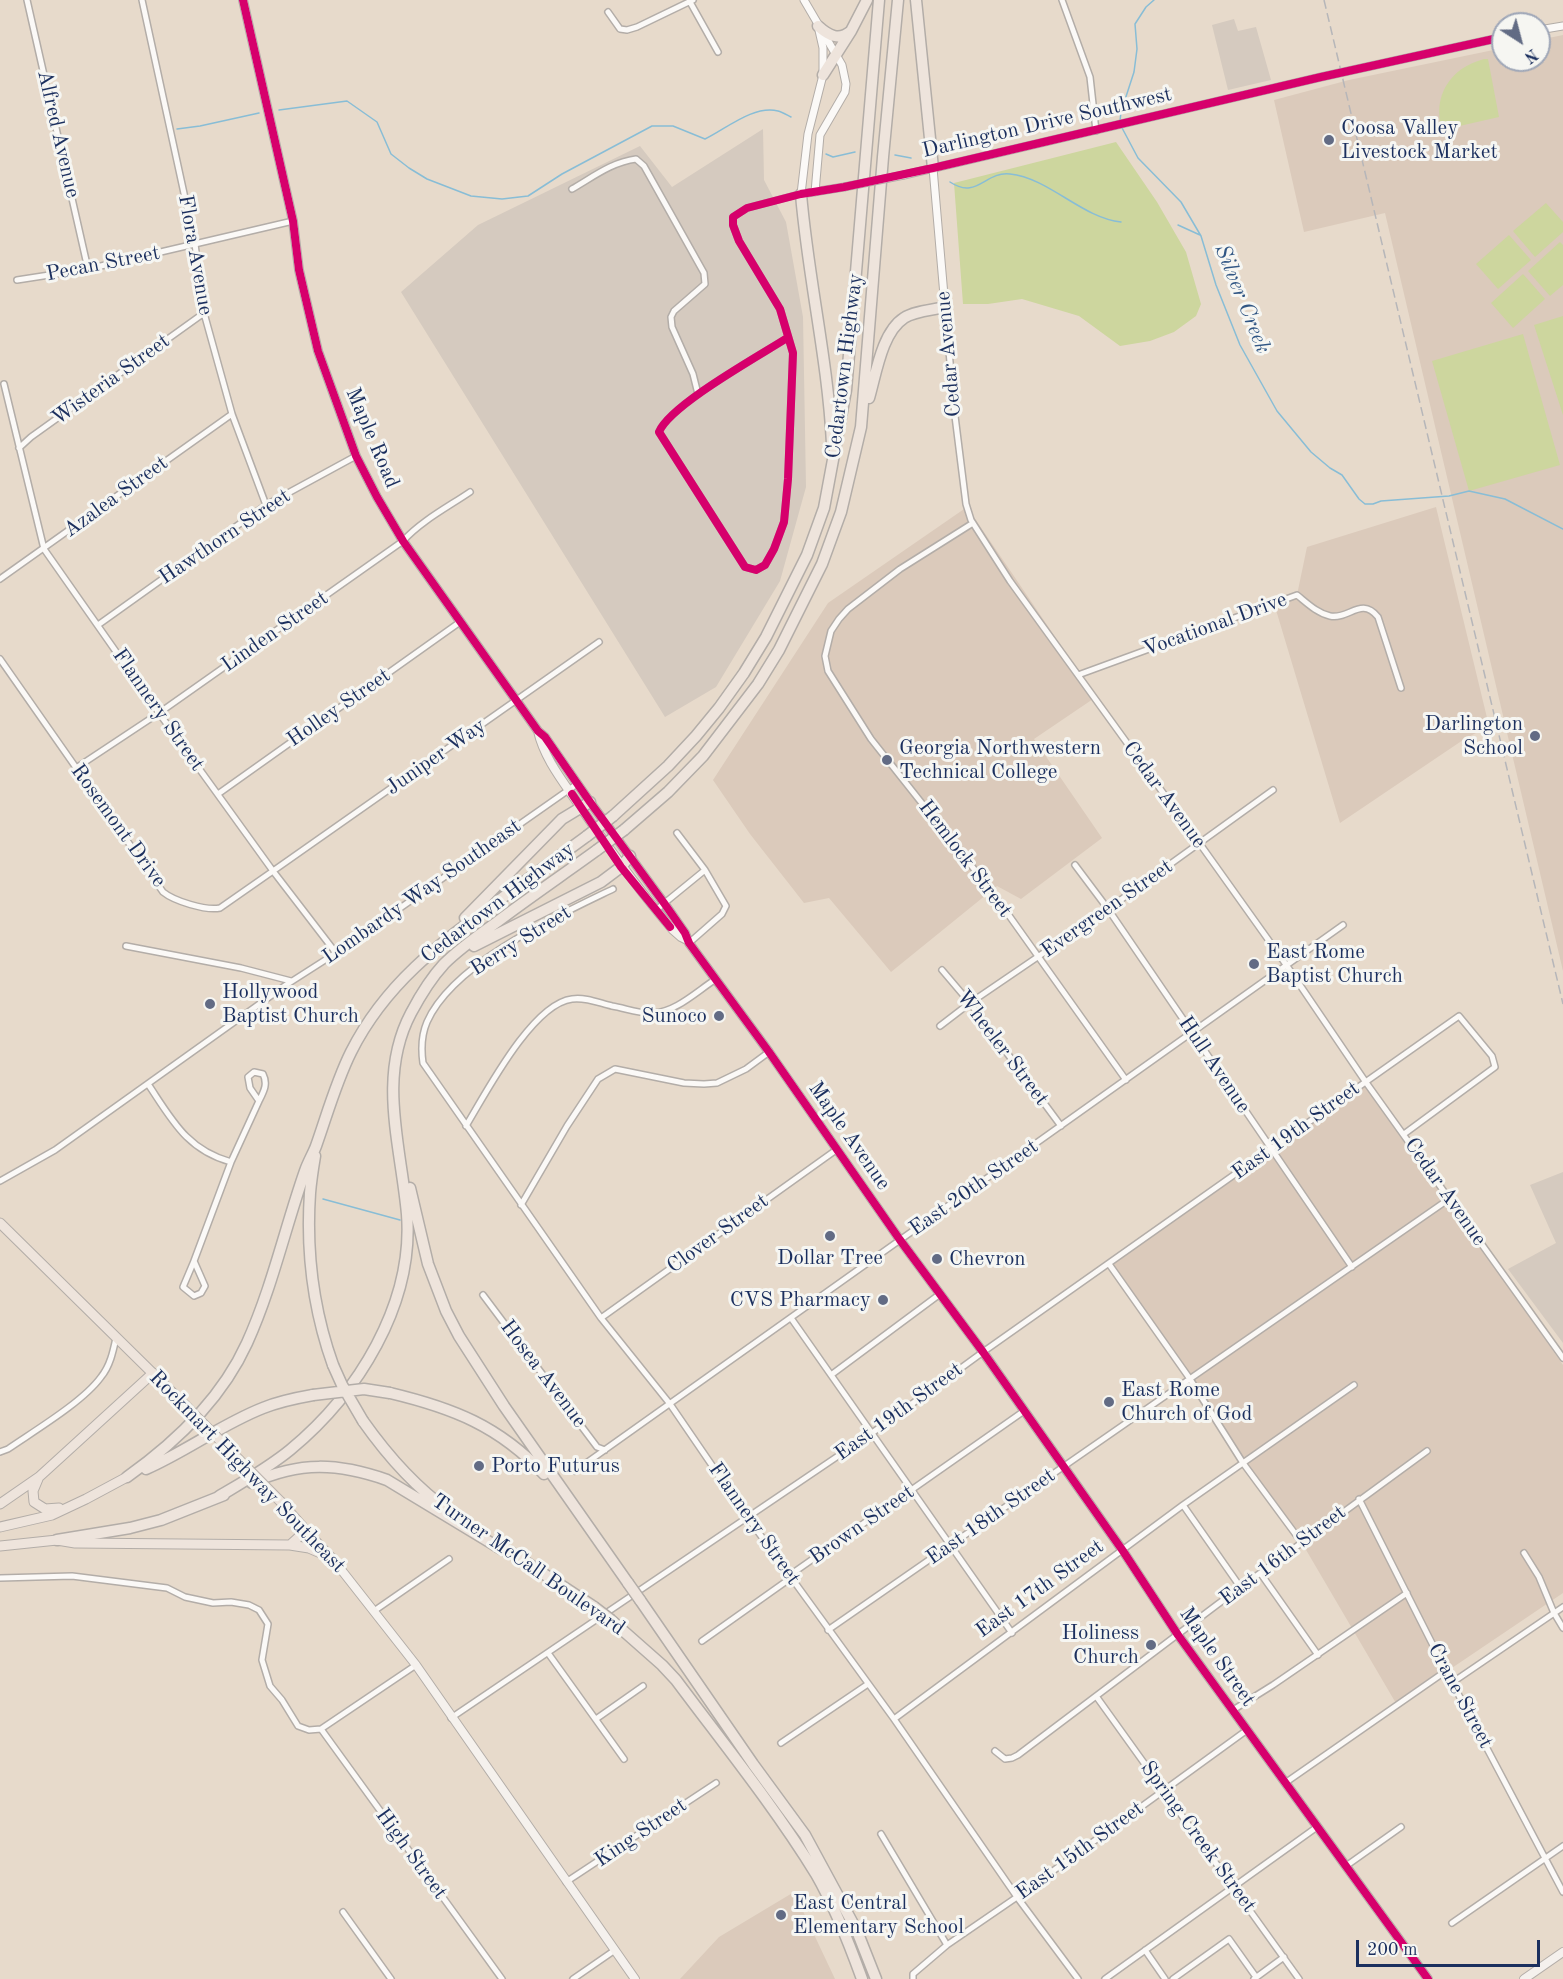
<!DOCTYPE html>
<html>
<head>
<meta charset="utf-8">
<style>
  body { margin:0 }
  #map { position:relative; width:1563px; height:1979px; overflow:hidden; background:#e7dacb; font-family:"Old Standard TT",serif }
  canvas { display:block }
  .north { position:absolute; left:1491px; top:12px; width:60px; height:60px; box-sizing:border-box; background:#f6f6f2; border:2px solid #9ea6b7; border-radius:50%; rotate:144deg; font-size:16px; font-weight:700; line-height:24px; text-align:center; color:#1b2f5e }
  .north::after { content:''; display:block; margin:auto; width:21px; height:27px; background:#626b84; clip-path:polygon(50% 0,100% 100%,50% 72%,0 100%) }
  .scale { position:absolute; left:1356px; top:1940px; width:184px; height:27px; box-sizing:border-box; border:3px solid #1b2f5e; border-top:0; padding-left:8px; font-size:18px; line-height:21px; white-space:nowrap; color:#1b2f5e; -webkit-text-stroke:4px #f6f6f2; paint-order:stroke }
</style>
</head>
<body>
<div id="map">
<canvas width="1563" height="1979"></canvas>
<div class="north">N</div>
<div class="scale">200 m</div>
</div>
<script>
const c = document.querySelector('canvas').getContext('2d');
c.lineJoin = 'round';
function fillPath(path, color) {
  c.fillStyle = color;
  c.fill(path, 'evenodd');
}
function trace(path, color, width, dash) {
  c.strokeStyle = color;
  c.lineWidth = width;
  c.lineCap = dash ? 'butt' : 'round';
  c.setLineDash(dash || []);
  c.stroke(path);
}
function label(font, color, halo, rows, align = 'center') {
  c.font = font + ' "Old Standard TT",serif';
  c.lineWidth = 6;
  c.setLineDash([]);
  c.textBaseline = 'middle';
  c.strokeStyle = halo;
  c.fillStyle = color;
  for (const [text, x, y, turn = 0] of rows) {
    c.save();
    c.translate(x, y);
    c.rotate((+turn || 0) * Math.PI / 180);
    c.textAlign = isNaN(turn) ? turn : align;
    if (halo) c.strokeText(text, 0, 0);
    c.fillText(text, 0, 0);
    c.restore();
  }
}
fillPath(new Path2D(`
  M1563,35V971L1385,213L1304,232L1274,100L1349,80L1503,48V60H1539V40Z
  M967,507L1096,697L1034,739L1102,838L1021,899L997,886L891,972L829,898L804,903L750,834L713,780L828,603Z
  M1436,507L1489,726L1463,740L1340,823L1276,610L1297,595L1307,547Z
  M1365,1081L1563,1365V1593L1397,1705L1302,1543L1190,1379L1109,1264Z
  M794,1892L835,1979H680L719,1937Z`), '#dbcabb');
fillPath(new Path2D(`
  M1234,19L1238,31L1256,27L1271,80L1228,90L1212,25Z
  M763,129L764,180L786,222L803,317L806,487L780,581L716,687L665,717L401,292L478,225L640,146L672,187Z
  M1563,1172V1343L1508,1269L1556,1243L1530,1185Z`), '#d5cabf');
fillPath(new Path2D(`
  M1484,59H1488L1499,117L1442,130C1432,96 1450,68 1484,59Z
  M1116,142L1157,202L1186,252L1201,304L1196,316L1174,332L1150,341L1120,346L1079,316L1022,299L988,304H963L954,183Z
  M1546,203L1563,222V232L1535,257L1513,231Z
  M1509,235L1531,260L1498,289L1476,264Z
  M1560,242L1563,245V285L1550,296L1528,271Z
  M1523,274L1545,299L1513,328L1491,303Z
  M1563,316V415L1534,325Z
  M1523,334L1560,465L1469,491L1432,361Z`), '#cdd69e');
trace(new Path2D(`
  M279,110L347,101L377,122L391,154L409,168L427,179L471,196L502,199L528,196L562,174L652,126H673L705,139C726,129 753,105 778,111C782,112 787,115 791,117
  M1120,121L1121,112L1134,72L1137,49L1135,24L1146,7L1154,0
  M1121,126L1138,158L1181,202L1201,236L1216,285L1240,345L1277,411L1311,452L1330,468L1342,475L1359,499L1365,504H1373L1381,501L1449,496L1469,491L1505,499L1563,529
  M177,129L200,126L259,113
  M826,154L833,157L855,152
  M895,155L911,158
  M950,182C977,200 985,171 1010,174C1049,178 1082,218 1121,222
  M1178,225L1200,235
  M323,1199L400,1220`), '#88bdd6', 1.5);
const minor = new Path2D(`
  M27,0L88,269
  M142,0L195,244L204,313L232,414L266,505
  M1062,0L1090,77L1096,131
  M690,2L718,52
  M608,12L620,29L627,30L637,27L693,0
  M572,189C593,177 612,162 636,159L644,166L704,273L705,284L674,311L671,317L672,327L693,374L698,394
  M17,280L88,269L293,221
  M945,308L955,416L966,504L971,520L1010,581L1200,844L1287,966L1365,1081L1563,1358
  M787,338C759,356 670,405 659,432L745,567L756,570L765,565L774,549L784,522L788,479L793,353L780,309L739,241L733,225V217L747,208L800,194
  M4,384L44,549L159,713L273,871L336,953
  M19,448L31,437L204,313
  M973,523L900,569L848,609L839,619L831,631L825,656L828,671L871,739L993,893L1126,1080
  M0,579L232,414
  M98,625L266,505L356,456
  M0,659L163,892C174,901 206,911 220,908L273,871L599,642
  M1078,675L1297,595C1307,603 1317,613 1330,616C1349,620 1361,596 1378,617L1401,688
  M76,768L159,713L403,541C421,521 448,507 470,492
  M218,794L460,622
  M677,833L705,870L726,906L722,914L689,943
  M1075,865L1108,909L1352,1267
  M613,889C557,916 453,963 427,1022C421,1036 421,1049 423,1063L601,1318L670,1404L748,1518L894,1719L1017,1897L1078,1979
  M656,910L705,870
  M126,946L241,968L291,981
  M942,970L970,1003L1061,1126
  M940,1026L970,1003L1108,909L1273,790
  M254,1072L263,1074C268,1084 264,1091 259,1101L250,1088L248,1077Z
  M148,1084C172,1120 187,1150 231,1162
  M466,1126C486,1093 532,1004 572,999C586,997 599,1003 612,1006C625,1008 639,1014 653,1013C676,1012 697,991 716,979
  M0,1181L55,1150L286,985L336,953L577,784
  M521,1205L567,1126L598,1079L615,1069L684,1083L704,1084L717,1083L746,1069L769,1052
  M194,1261L231,1162L259,1101
  M194,1261L205,1286L201,1293L194,1296L183,1287Z
  M1109,1264L1190,1379L1243,1463L1302,1543
  M483,1295L597,1447L605,1450
  M601,1318L836,1150
  M791,1318L1012,1633
  M831,1375L940,1294
  M0,1452L8,1449C34,1431 83,1402 101,1377C110,1366 113,1352 116,1338
  M575,1471L1343,925
  M1359,1499L1446,1671L1563,1892
  M1183,1505L1241,1588
  M1524,1553L1539,1577L1554,1613L1563,1628
  M1261,1574L1318,1655
  M0,1578L72,1576L167,1588L185,1597L213,1603L231,1602L249,1605L259,1610L268,1624L262,1660L270,1686L282,1700L298,1726L309,1730L321,1729L416,1665
  M374,1611L449,1559
  M828,1630L1449,1199
  M702,1641L788,1580L790,1575L1024,1411
  M548,1653L624,1759
  M1453,1682L1563,1607
  M1096,1696L1299,1979
  M1233,1710L1273,1685L1407,1593
  M451,1718L872,1433L983,1352L1459,1016L1492,1056L1495,1067L1404,1134
  M596,1719L643,1686
  M894,1719L1183,1505L1354,1385
  M321,1729L502,1979
  M781,1743L868,1684
  M995,1751L1005,1759L1012,1758L1018,1755L1218,1604L1427,1451
  M1285,1783L1446,1671
  M881,1834L947,1945
  M1346,1866L1401,1827
  M566,1882L716,1783
  M343,1912L391,1979
  M1452,1923L1563,1846
  M1145,1950L1165,1979
  M573,1979L615,1950
  M913,1979V1974L947,1945L1017,1897L1247,1730
  M1105,1979L1317,1827
  M1173,1979L1229,1939L1256,1977
  M1254,1979L1284,1957`);
const tertiary = new Path2D(`
  M804,0L842,65L846,84L845,92L820,135L815,192
  M818,26L823,48V75L808,134L801,194L844,187
  M1539,30L1563,26
  M933,168L945,307
  M904,175L1321,77L1503,37`);
const secondary = new Path2D(`
  M243,0L293,221L299,270L318,351L356,456L377,497L403,541L538,731L545,737L590,802L664,903L685,933L689,943L769,1052L900,1240L983,1352L1123,1551L1178,1635L1428,1979
  M538,731C544,759 565,784 581,808C610,850 639,891 673,930L681,937L687,940
  M302,1526L332,1558L416,1665L635,1979
  M1524,1979L1563,1952`);
const primary = new Path2D(`
  M0,1223L187,1407
  M281,1502L302,1526`);
const trunk = new Path2D(`
  M38,1479L33,1491L34,1502L45,1509L59,1508
  M0,1504L39,1477L153,1373
  M0,1527L52,1515L86,1499L127,1477
  M290,1545L301,1535L302,1526
  M0,1546L57,1540L75,1543L290,1545L309,1548L332,1558`);
const motorway = new Path2D(`
  M916,0L933,168
  M818,26C829,36 839,41 851,31
  M823,75L851,31L867,0
  M801,194C808,278 828,360 832,444
  M869,398C876,374 882,332 904,318C914,311 933,310 945,307
  M613,816L668,766L696,736L719,708L744,673L766,637L807,555L824,508L846,390L879,0
  M624,830L668,792L703,756L758,684L779,650L822,564L841,512L861,427L883,157L898,0
  M465,918L562,819L590,802
  M474,946L601,882L621,867L630,856
  M315,1156C313,1168 311,1181 310,1193C306,1252 313,1309 333,1365
  M410,1188L428,1264L446,1311L459,1336L504,1406L628,1583
  M390,1393C453,1408 499,1426 544,1474
  M363,1421C387,1455 415,1487 449,1511
  M146,1469C187,1451 222,1424 263,1408C280,1401 296,1398 313,1395
  M127,1477C175,1443 222,1398 247,1343C272,1288 285,1228 305,1171C308,1162 313,1154 316,1146C327,1115 336,1082 351,1052C385,984 439,944 498,901C528,879 557,858 587,836
  M252,1483C300,1461 338,1463 387,1480L501,1549L515,1555
  M218,1497C243,1482 268,1468 290,1450C358,1394 414,1304 407,1214C401,1146 377,1077 411,1013C420,996 431,978 444,964C460,948 479,935 497,922C530,897 564,874 597,850
  M57,1540L130,1528L161,1520L224,1495
  M509,1551L594,1607
  M640,1600L753,1764L805,1835L857,1931L876,1979
  M611,1620L662,1665L676,1680C723,1743 774,1806 816,1874C835,1907 849,1943 862,1979`);
trace(minor, '#b3ada8', 8);
trace(tertiary, '#b3ada8', 9);
trace(secondary, '#b3ada8', 10);
trace(primary, '#b3ada8', 11);
trace(trunk, '#b3ada8', 11);
trace(motorway, '#b3ada8', 13);
trace(minor, '#fbf9f7', 5);
trace(tertiary, '#fbf9f7', 7);
trace(secondary, '#f5f1ed', 8);
trace(primary, '#eee4dc', 9);
trace(trunk, '#eee4dc', 9);
trace(motorway, '#eee4dc', 10);
trace(new Path2D(`
  M1324,0L1563,1004`), '#b6b6b9', 1.5, [9, 4.5]);
const tertiaryBridge = new Path2D(`
  M844,187L904,175`);
const primaryBridge = new Path2D(`
  M187,1407L281,1502`);
const motorwayBridge = new Path2D(`
  M587,836L613,816
  M597,850L624,830
  M333,1365L342,1385L363,1421
  M313,1395L364,1389L390,1393
  M628,1583L640,1600
  M594,1607L611,1620`);
trace(tertiaryBridge, '#b3ada8', 9, []);
trace(primaryBridge, '#b3ada8', 11, []);
trace(motorwayBridge, '#b3ada8', 13, []);
trace(tertiaryBridge, '#fbf9f7', 7);
trace(primaryBridge, '#eee4dc', 9);
trace(motorwayBridge, '#eee4dc', 10);
trace(new Path2D(`
  M243,0L293,221L299,270L318,351L356,456L377,497L403,541L538,731L545,737L590,802L664,903L685,933L689,943L769,1052L900,1240L983,1352L1123,1551L1178,1635L1428,1979
  M787,338C759,356 670,405 659,432L745,567L756,570L765,565L774,549L784,522L788,479L793,353L780,309L739,241L733,225V217L747,208L801,194L844,187L933,168L1321,77L1503,37
  M572,794L621,867L670,927`), '#d6006c', 8);
for (const [x, y, r, color] of [
  [1329,140,6,"#626b84"],
  [1535,736,6,"#626b84"],
  [887,760,6,"#626b84"],
  [1254,964,6,"#626b84"],
  [210,1004,6,"#626b84"],
  [719,1016,6,"#626b84"],
  [830,1236,6,"#626b84"],
  [937,1259,6,"#626b84"],
  [883,1300,6,"#626b84"],
  [1109,1402,6,"#626b84"],
  [479,1466,6,"#626b84"],
  [1151,1645,6,"#626b84"],
  [781,1915,6,"#626b84"]
]) {
  const dot = new Path2D();
  dot.arc(x, y, r, 0, 2 * Math.PI);
  c.fillStyle = color;
  c.fill(dot);
  trace(dot, '#f6f6f2', 2);
}
label('21px', '#1b2f5e', '#f6f6f2', [
  ["Darlington Drive Southwest",1047,123,-13],
  ["Alfred Avenue",58,134,77],
  ["Flora Avenue",195,255,80],
  ["Pecan Street",103,264,-11],
  ["Cedar Avenue",949,354,-95],
  ["Cedartown Highway",845,366,-83],
  ["Wisteria Street",111,380,-36],
  ["Maple Road",372,438,67],
  ["Azalea Street",116,497,-36],
  ["Hawthorn Street",225,537,-34],
  ["Vocational Drive",1215,625,-20],
  ["Linden Street",275,632,-35],
  ["Holley Street",339,708,-35],
  ["Flannery Street",158,710,55],
  ["Juniper Way",436,757,-35],
  ["Cedar Avenue",1164,795,54],
  ["Rosemont Drive",118,826,54],
  ["Hemlock Street",965,859,53],
  ["Lombardy Way Southeast",422,892,-35],
  ["Cedartown Highway",498,903,-37],
  ["Evergreen Street",1107,909,-35],
  ["Berry Street",521,941,-32],
  ["Wheeler Street",1002,1048,53],
  ["Hull Avenue",1214,1065,56],
  ["East 19th Street",1296,1131,-36],
  ["Maple Avenue",849,1136,55],
  ["East 20th Street",974,1188,-35],
  ["Cedar Avenue",1445,1192,55],
  ["Clover Street",718,1234,-36],
  ["Hosea Avenue",543,1374,53],
  ["East 19th Street",899,1412,-36],
  ["Rockmart Highway Southeast",247,1472,46],
  ["East 18th Street",991,1517,-35],
  ["Flannery Street",754,1524,55],
  ["Brown Street",862,1525,-35],
  ["East 16th Street",1283,1556,-37],
  ["Turner McCall Boulevard",528,1565,35],
  ["East 17th Street",1040,1589,-36],
  ["Maple Street",1217,1657,55],
  ["Crane Street",1460,1696,62],
  ["King Street",641,1833,-34],
  ["Spring Creek Street",1198,1837,54],
  ["East 15th Street",1080,1851,-36],
  ["High Street",411,1854,54]
]);
label('21px', '#1b2f5e', '#f6f6f2', [
  ["Coosa Valley",1341,128],
  ["Livestock Market",1341,152],
  ["Darlington",1523,724,"right"],
  ["School",1523,748,"right"],
  ["Georgia Northwestern",899,748],
  ["Technical College",899,772],
  ["East Rome",1266,952],
  ["Baptist Church",1266,976],
  ["Hollywood",222,992],
  ["Baptist Church",222,1016],
  ["Sunoco",707,1016,"right"],
  ["Dollar Tree",830,1258,"center"],
  ["Chevron",949,1259],
  ["CVS Pharmacy",871,1300,"right"],
  ["East Rome",1121,1390],
  ["Church of God",1121,1414],
  ["Porto Futurus",491,1466],
  ["Holiness",1139,1633,"right"],
  ["Church",1139,1657,"right"],
  ["East Central",793,1903],
  ["Elementary School",793,1927]
], 'left');
label('italic 22px', '#305684', '#f6f6f2', [
  ["Silver Creek",1242,299,68]
]);
</script>
</body>
</html>
